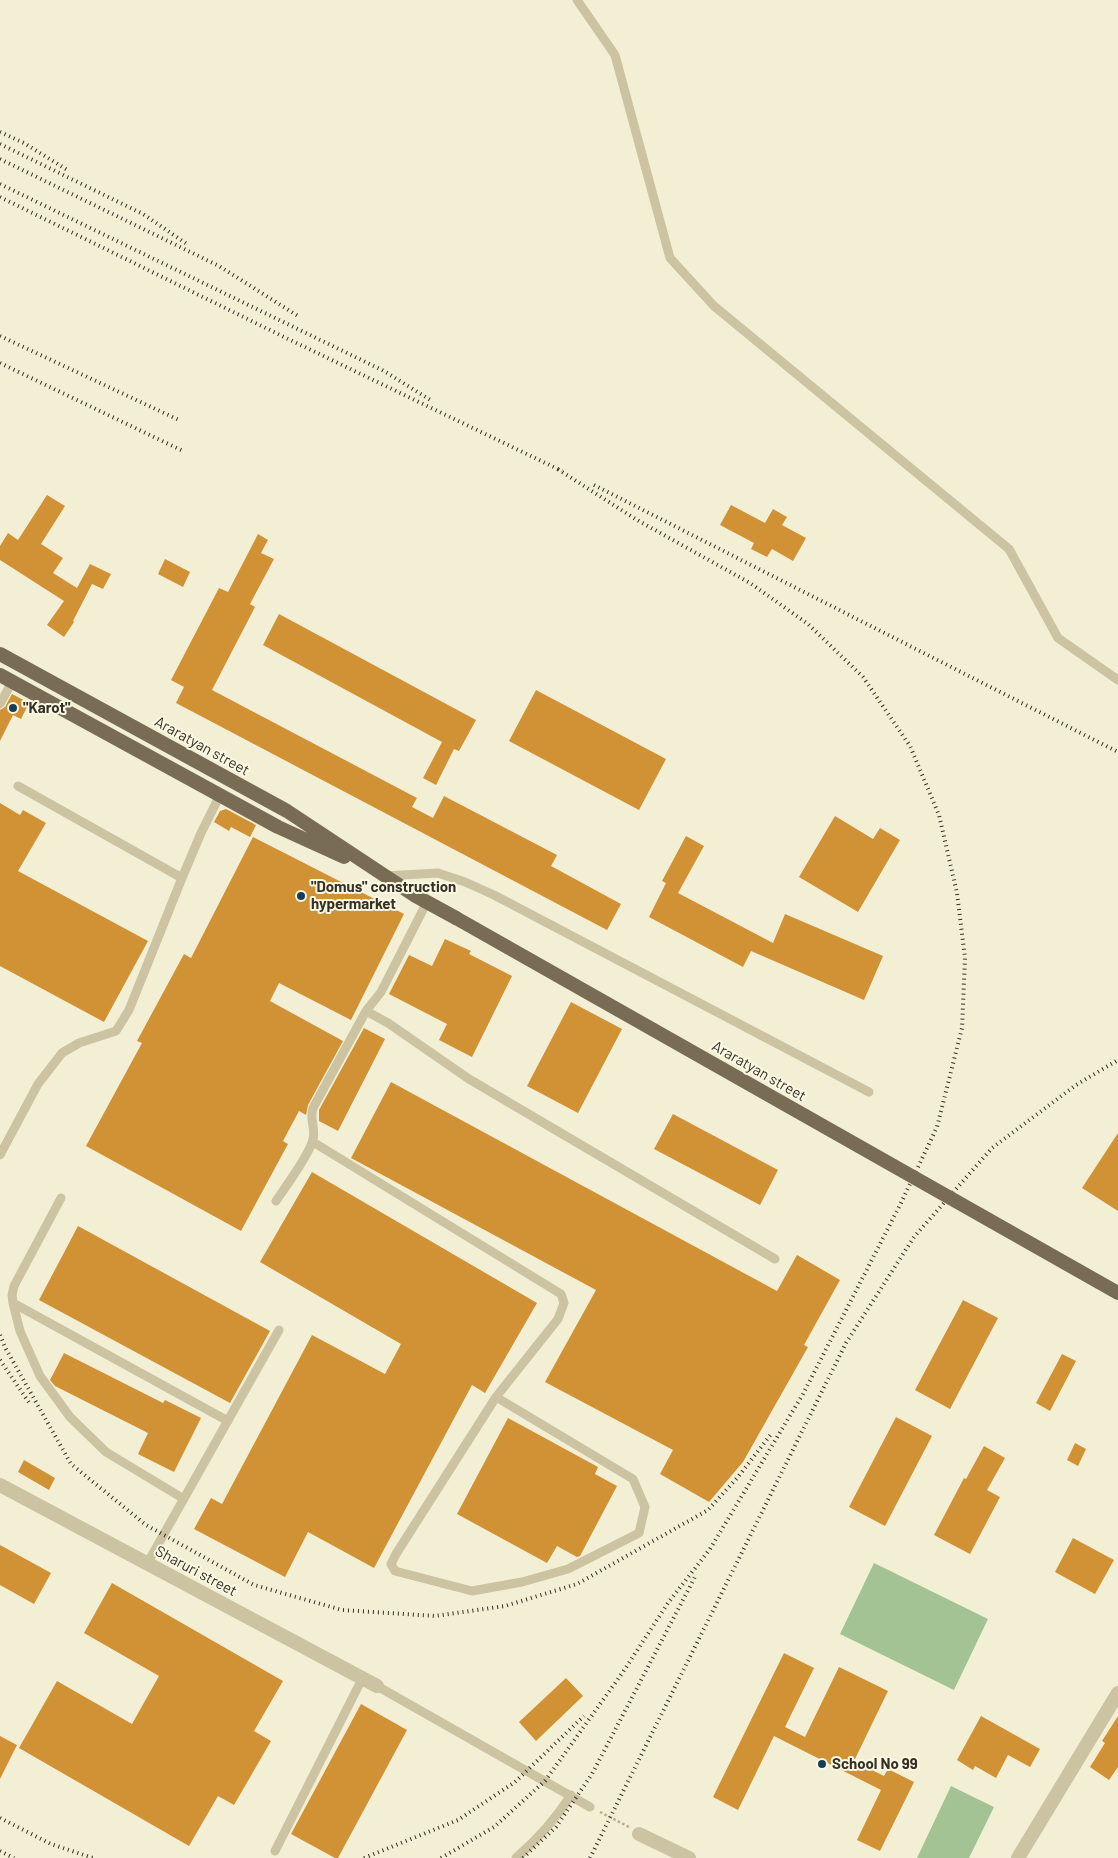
<!DOCTYPE html>
<html>
<head>
<meta charset="utf-8">
<style>
  body { margin:0 }
  canvas { display:block; background:#f3efd5 }
</style>
</head>
<body>
<canvas width="1118" height="1858"></canvas>
<script>
const c = document.querySelector('canvas').getContext('2d');
c.lineJoin = 'round';
function fillPath(path, color) {
  c.fillStyle = color;
  c.fill(path, 'evenodd');
}
function trace(path, color, width, dash) {
  c.strokeStyle = color;
  c.lineWidth = width;
  c.lineCap = dash ? 'butt' : 'round';
  c.setLineDash(dash || []);
  c.stroke(path);
}
function label(font, color, halo, rows, align = 'center') {
  c.font = font + ' Barlow,sans-serif';
  c.lineWidth = 4;
  c.setLineDash([]);
  c.textBaseline = 'middle';
  c.strokeStyle = halo;
  c.fillStyle = color;
  for (const [text, x, y, turn = 0] of rows) {
    c.save();
    c.translate(x, y);
    c.rotate((+turn || 0) * Math.PI / 180);
    c.textAlign = isNaN(turn) ? turn : align;
    if (halo) c.strokeText(text, 0, 0);
    c.fillText(text, 0, 0);
    c.restore();
  }
}
fillPath(new Path2D(`
  M874,1563L988,1619L954,1690L840,1634Z
  M951,1786L994,1807L969,1858H917Z`), '#a3c394');
fillPath(new Path2D(`
  M47,495L65,506L41,544L63,558L53,573L77,588L90,564L111,574L103,589L92,584L73,621L74,622L64,637L47,625L64,601L0,560V546L8,533L18,540Z
  M731,505L765,523L773,509L787,517L782,525L806,538L793,561L772,549L767,557L751,549L754,543L720,525Z
  M258,534L268,540L261,553L274,559L250,604L255,607L212,690L417,798L412,807L433,818L444,796L557,855L551,866L621,904L607,930L176,703L184,687L171,680L219,588L228,592Z
  M165,559L190,572L183,587L158,574Z
  M279,614L476,720L459,751L454,749L436,785L423,778L442,742L263,645Z
  M536,690L666,759L639,810L509,741Z
  M12,694L29,703L21,719L13,715L0,741V710L5,707Z
  M0,803L20,815L23,810L46,823L18,871L148,941L104,1022L0,966Z
  M226,809L256,825L250,837L231,827L229,831L214,822L220,811Z
  M835,816L873,839L880,828L900,840L858,912L799,877Z
  M686,836L704,846L678,893L773,943L785,914L883,956L864,1000L751,951L743,967L649,917L666,883L662,881Z
  M253,837L404,914L351,1020L279,983L270,1001L343,1041L308,1105L306,1115L299,1111L283,1141L288,1144L241,1231L86,1146L142,1043L137,1041L184,954L191,958Z
  M445,939L471,951L469,954L512,976L472,1057L439,1040L447,1024L389,994L409,955L432,966Z
  M571,1002L622,1029L578,1113L527,1086Z
  M364,1028L385,1039L338,1131L319,1121V1110Z
  M391,1082L777,1291L797,1255L840,1280L804,1345L808,1347L743,1462L709,1502L660,1474L673,1450L545,1382L596,1290L351,1158Z
  M673,1114L778,1170L760,1205L654,1149Z
  M1118,1133V1211L1082,1188Z
  M312,1172L537,1303L485,1393L472,1385L374,1568L308,1532L285,1577L194,1529L211,1498L222,1504L312,1335L385,1374L401,1344L260,1262Z
  M78,1226L270,1331L230,1403L39,1300Z
  M963,1300L998,1318L950,1409L915,1390Z
  M64,1353L163,1403L165,1400L201,1418L174,1472L138,1454L148,1433L55,1386L50,1380Z
  M1062,1354L1076,1361L1050,1411L1036,1403Z
  M896,1417L932,1436L885,1526L849,1507Z
  M508,1418L598,1467L595,1474L617,1486L580,1556L577,1557L557,1546L547,1563L457,1514Z
  M1075,1443L1086,1449L1078,1466L1067,1460Z
  M984,1446L1005,1458L987,1490L1000,1497L970,1554L934,1535L964,1478L966,1479Z
  M24,1460L55,1478L49,1490L18,1472Z
  M1073,1538L1114,1560L1095,1594L1055,1572Z
  M0,1545L51,1573L34,1604L0,1585Z
  M112,1583L283,1681L254,1731L271,1741L234,1805L218,1796L189,1846L19,1748L57,1681L132,1724L159,1676L84,1633Z
  M784,1653L814,1668L785,1727L805,1737L839,1667L888,1691L854,1761L884,1776L888,1769L914,1782L880,1851L857,1840L881,1790L774,1736L738,1810L713,1797Z
  M566,1678L583,1696L536,1741L519,1722Z
  M361,1704L407,1730L338,1858H335L291,1834Z
  M981,1716L1040,1749L1030,1767L1008,1755L996,1778L975,1766L973,1770L957,1760Z
  M1118,1716V1767L1109,1780L1090,1767L1105,1743L1102,1741Z
  M0,1736L17,1745L0,1779Z`), '#d19135');
trace(new Path2D(`
  M600,1812L629,1827`), '#b7ad8b', 2.5, [2.5, 2.5]);
trace(new Path2D(`
  M577,0L615,55L670,258L714,306L1009,549L1058,638L1118,680
  M0,704L12,682
  M18,786L182,878
  M384,876L438,873L465,882L494,895L869,1092
  M427,902L381,992L366,1011L388,1023L469,1079L775,1259
  M313,1142L561,1294L564,1303L558,1319L496,1397L396,1554L391,1564L395,1571L472,1591L522,1582L568,1569L639,1533L645,1507L633,1479L496,1397
  M0,1155L38,1084L62,1053L79,1043L116,1031L129,1010L182,878L201,833L220,795
  M61,1198L14,1286L12,1295L13,1303L20,1331L40,1376L70,1417L106,1452L184,1499
  M276,1201C285,1188 311,1152 313,1139C316,1127 309,1120 313,1108L366,1011
  M13,1303L228,1421
  M147,1564L279,1330
  M377,1686L590,1807
  M275,1851L362,1679
  M516,1858C538,1839 555,1820 571,1795`), '#cbc3a1', 9);
trace(new Path2D(`
  M0,1485L377,1686
  M639,1834L689,1858
  M1018,1858L1118,1693`), '#cbc3a1', 14);
trace(new Path2D(`
  M0,654L287,811L414,895L456,918
  M0,675L278,827L344,857`), '#786d54', 14);
trace(new Path2D(`
  M0,132L24,143L69,171
  M0,144L143,214L187,244
  M0,159L219,266L298,316
  M0,184L384,371L432,401
  M0,197L282,336L562,471
  M0,336L181,421
  M0,363L183,451
  M594,485L1118,752
  M0,1335L6,1349L71,1464L146,1525L254,1585L342,1610L435,1616L505,1606L577,1584L708,1510L738,1477L772,1433
  M0,1360L30,1404
  M0,1818L51,1844L93,1858
  M0,1851L14,1858
  M364,1858L458,1820L515,1782L584,1716
  M441,1858L494,1827L545,1781L623,1672L668,1603L710,1549L803,1394L901,1203L937,1127L962,1028L965,958L957,893L939,815L910,746L863,677L808,624L750,583L637,520L556,468
  M523,1858L556,1827L592,1774L696,1575
  M590,1858L846,1343L914,1237L992,1148L1076,1085L1118,1060`), '#352f24', 4, [1, 4]);
trace(new Path2D(`
  M456,918L1118,1293`), '#786d54', 14);
for (const [x, y, r, color] of [
  [13,708,5,"#173e59"],
  [301,896,5,"#173e59"],
  [822,1764,5,"#173e59"]
]) {
  const dot = new Path2D();
  dot.arc(x, y, r, 0, 2 * Math.PI);
  c.fillStyle = color;
  c.fill(dot);
  trace(dot, '#faf8e2', 2);
}
label('bold 15px', '#352f24', '#faf8e2', [
  ["\"Karot\"",23,708],
  ["\"Domus\" construction",311,887],
  ["hypermarket",311,904],
  ["School No 99",832,1764]
], 'left');
label('15px', '#352f24', '#faf8e2', [
  ["Araratyan street",202,746,29],
  ["Araratyan street",759,1071,30],
  ["Sharuri street",196,1571,28]
]);
</script>
</body>
</html>
